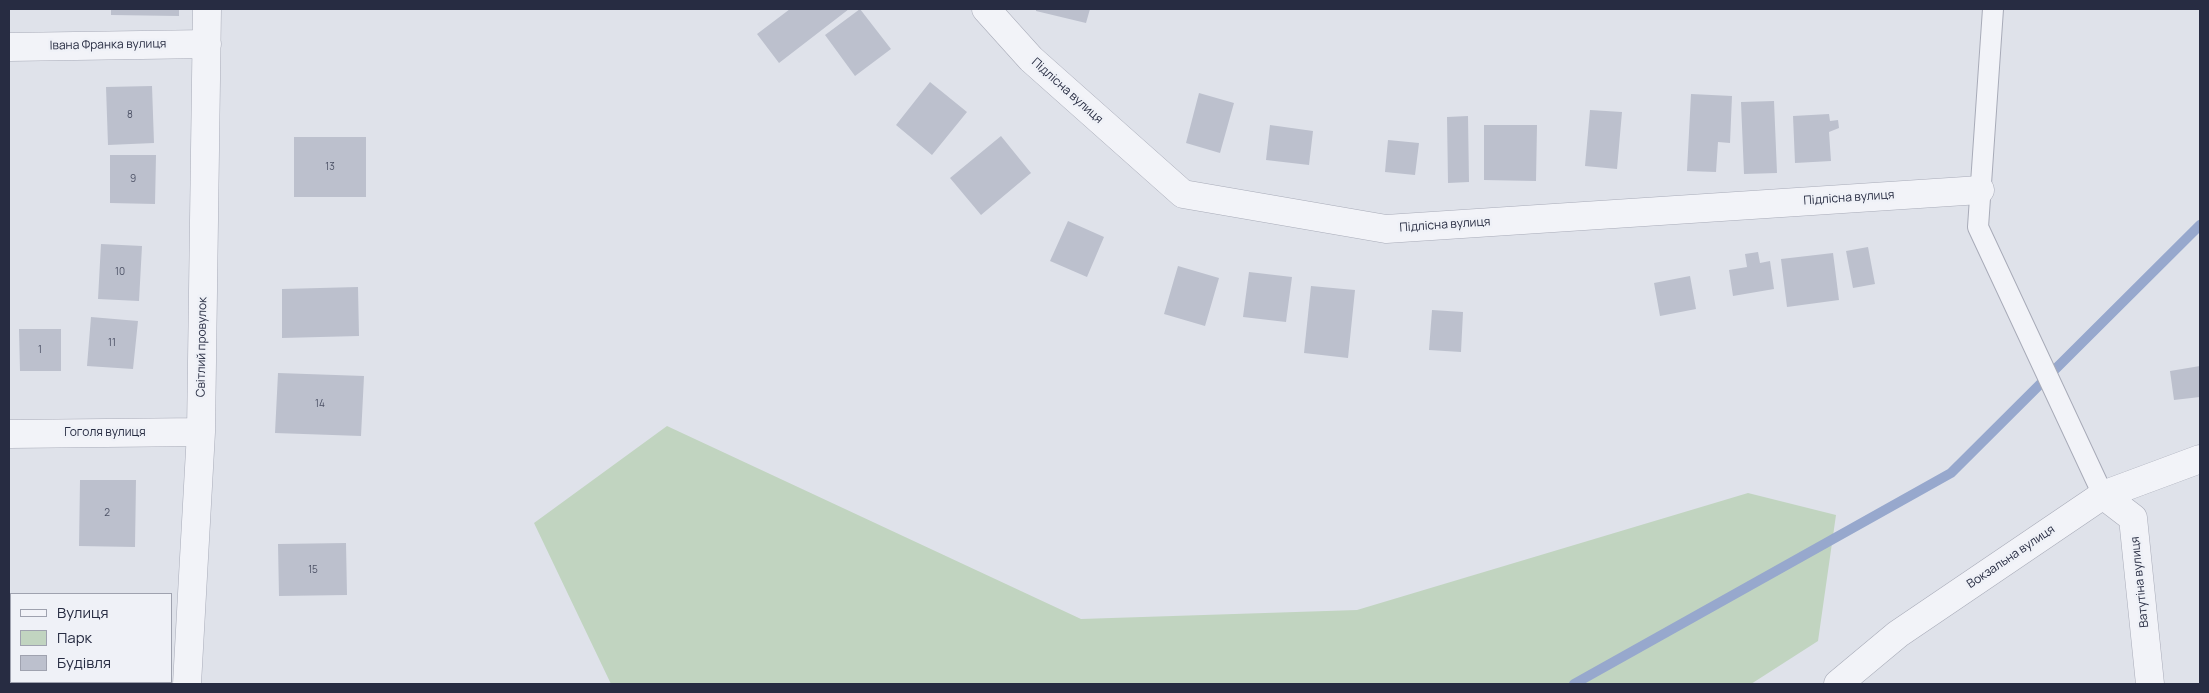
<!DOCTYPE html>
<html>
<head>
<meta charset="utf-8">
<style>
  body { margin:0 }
  #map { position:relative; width:2209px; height:693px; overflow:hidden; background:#dfe2ea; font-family:Manrope,sans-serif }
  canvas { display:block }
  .frame { position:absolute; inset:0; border:10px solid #272c42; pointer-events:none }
  .legend { position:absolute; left:10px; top:593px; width:162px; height:90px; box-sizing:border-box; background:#eff1f7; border:1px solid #9fa2af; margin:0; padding:6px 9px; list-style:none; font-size:15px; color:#272c42 }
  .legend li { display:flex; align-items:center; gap:10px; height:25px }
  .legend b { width:25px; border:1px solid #9fa2af }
</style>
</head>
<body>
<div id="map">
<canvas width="2209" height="693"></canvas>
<div class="frame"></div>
<ul class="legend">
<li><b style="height:6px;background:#f2f3f8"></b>Вулиця</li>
<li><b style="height:14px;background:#c1d4c0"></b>Парк</li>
<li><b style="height:14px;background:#bcc0cd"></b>Будівля</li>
</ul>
</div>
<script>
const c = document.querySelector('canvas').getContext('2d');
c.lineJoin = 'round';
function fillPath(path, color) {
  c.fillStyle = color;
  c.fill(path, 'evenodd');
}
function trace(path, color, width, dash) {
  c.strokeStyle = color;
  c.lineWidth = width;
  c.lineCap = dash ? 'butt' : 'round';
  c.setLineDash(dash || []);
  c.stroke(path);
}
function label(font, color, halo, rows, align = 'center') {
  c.font = font + ' Manrope,sans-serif';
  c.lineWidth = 5;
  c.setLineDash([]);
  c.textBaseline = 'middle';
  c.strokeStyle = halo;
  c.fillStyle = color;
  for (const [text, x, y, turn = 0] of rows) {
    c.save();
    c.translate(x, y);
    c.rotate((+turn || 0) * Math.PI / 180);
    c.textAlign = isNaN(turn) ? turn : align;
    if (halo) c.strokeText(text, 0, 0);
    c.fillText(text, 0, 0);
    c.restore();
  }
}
fillPath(new Path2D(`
  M667,426L1081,619L1357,610L1748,493L1836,515L1818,641L1751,684H611L534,523Z`), '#c1d4c0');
trace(new Path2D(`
  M1574,684L1951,473L2200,225`), '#97a8cd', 10);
fillPath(new Path2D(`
  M111,9H179V16L111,15Z
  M790,9H849L779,63L757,34Z
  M860,9L891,49L855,76L825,35Z
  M1036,9H1090L1086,23L1036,11Z
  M930,82L967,112L932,155L896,125Z
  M152,86L154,143L108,145L106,87Z
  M1199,93L1234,103L1220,153L1186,143Z
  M1691,94L1732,96L1730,143L1718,142L1716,172L1687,171Z
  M1774,101L1777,173L1744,174L1741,102Z
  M1590,110L1622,112L1617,169L1585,166Z
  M1829,114L1830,121L1838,120L1839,128L1829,132L1831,161L1795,163L1793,116Z
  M1468,116L1469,182L1448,183L1447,117Z
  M1270,125L1313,131L1309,165L1266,160Z
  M1484,125H1537L1536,181L1484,180Z
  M1001,136L1031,173L981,215L950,178Z
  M294,137H366V197H294Z
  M1388,140L1419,143L1415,175L1385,172Z
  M110,155H156L155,204L110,203Z
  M1068,221L1104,237L1087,277L1050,261Z
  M101,244L142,246L139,301L98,299Z
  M1868,247L1875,284L1853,288L1846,251Z
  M1758,252L1760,263L1770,261L1774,289L1733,296L1729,270L1747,267L1745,254Z
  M1833,253L1839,300L1787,307L1781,259Z
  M1178,266L1219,278L1205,326L1164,314Z
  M1249,272L1292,277L1286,322L1243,317Z
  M1690,276L1696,309L1660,316L1654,283Z
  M1311,286L1355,290L1348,358L1304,353Z
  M358,287L359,336L282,338V289Z
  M1432,310L1463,312L1461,352L1429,350Z
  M91,317L138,321L133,369L87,366Z
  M19,329H61V371H20Z
  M2200,366V397L2174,400L2170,371Z
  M278,373L364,376L361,436L275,433Z
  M80,480H136L135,547L79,546Z
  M346,543L347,595L279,596L278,544Z`), '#bcc0cd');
const service = new Path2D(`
  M1993,9L1978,227L2103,495`);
const minor = new Path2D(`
  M986,9L1031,59L1183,194L1386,229L1980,190
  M9,47L207,44
  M9,434L201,432
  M2103,495L2133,518L2150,684
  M187,684L201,432L207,9
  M1838,684L1898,634L2103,495L2200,459`);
trace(service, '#a8abb8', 22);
trace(minor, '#a8abb8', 29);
trace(service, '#f2f3f8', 20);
trace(minor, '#f2f3f8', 28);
label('10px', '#4c5165', null, [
  ["8",130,115],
  ["13",330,167],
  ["9",133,179],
  ["10",120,272],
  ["11",112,343],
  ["1",40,350],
  ["14",320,404],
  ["2",107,513],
  ["15",313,570]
]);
label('12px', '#272c42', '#eff1f7', [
  ["Івана Франка вулиця",108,45,-1],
  ["Підлісна вулиця",1067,91,42],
  ["Підлісна вулиця",1849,198,-4],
  ["Підлісна вулиця",1445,225,-4],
  ["Світлий провулок",202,347,-89],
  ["Гоголя вулиця",105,433],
  ["Вокзальна вулиця",2011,557,-34],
  ["Ватутіна вулиця",2140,582,-96]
]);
</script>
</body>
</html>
